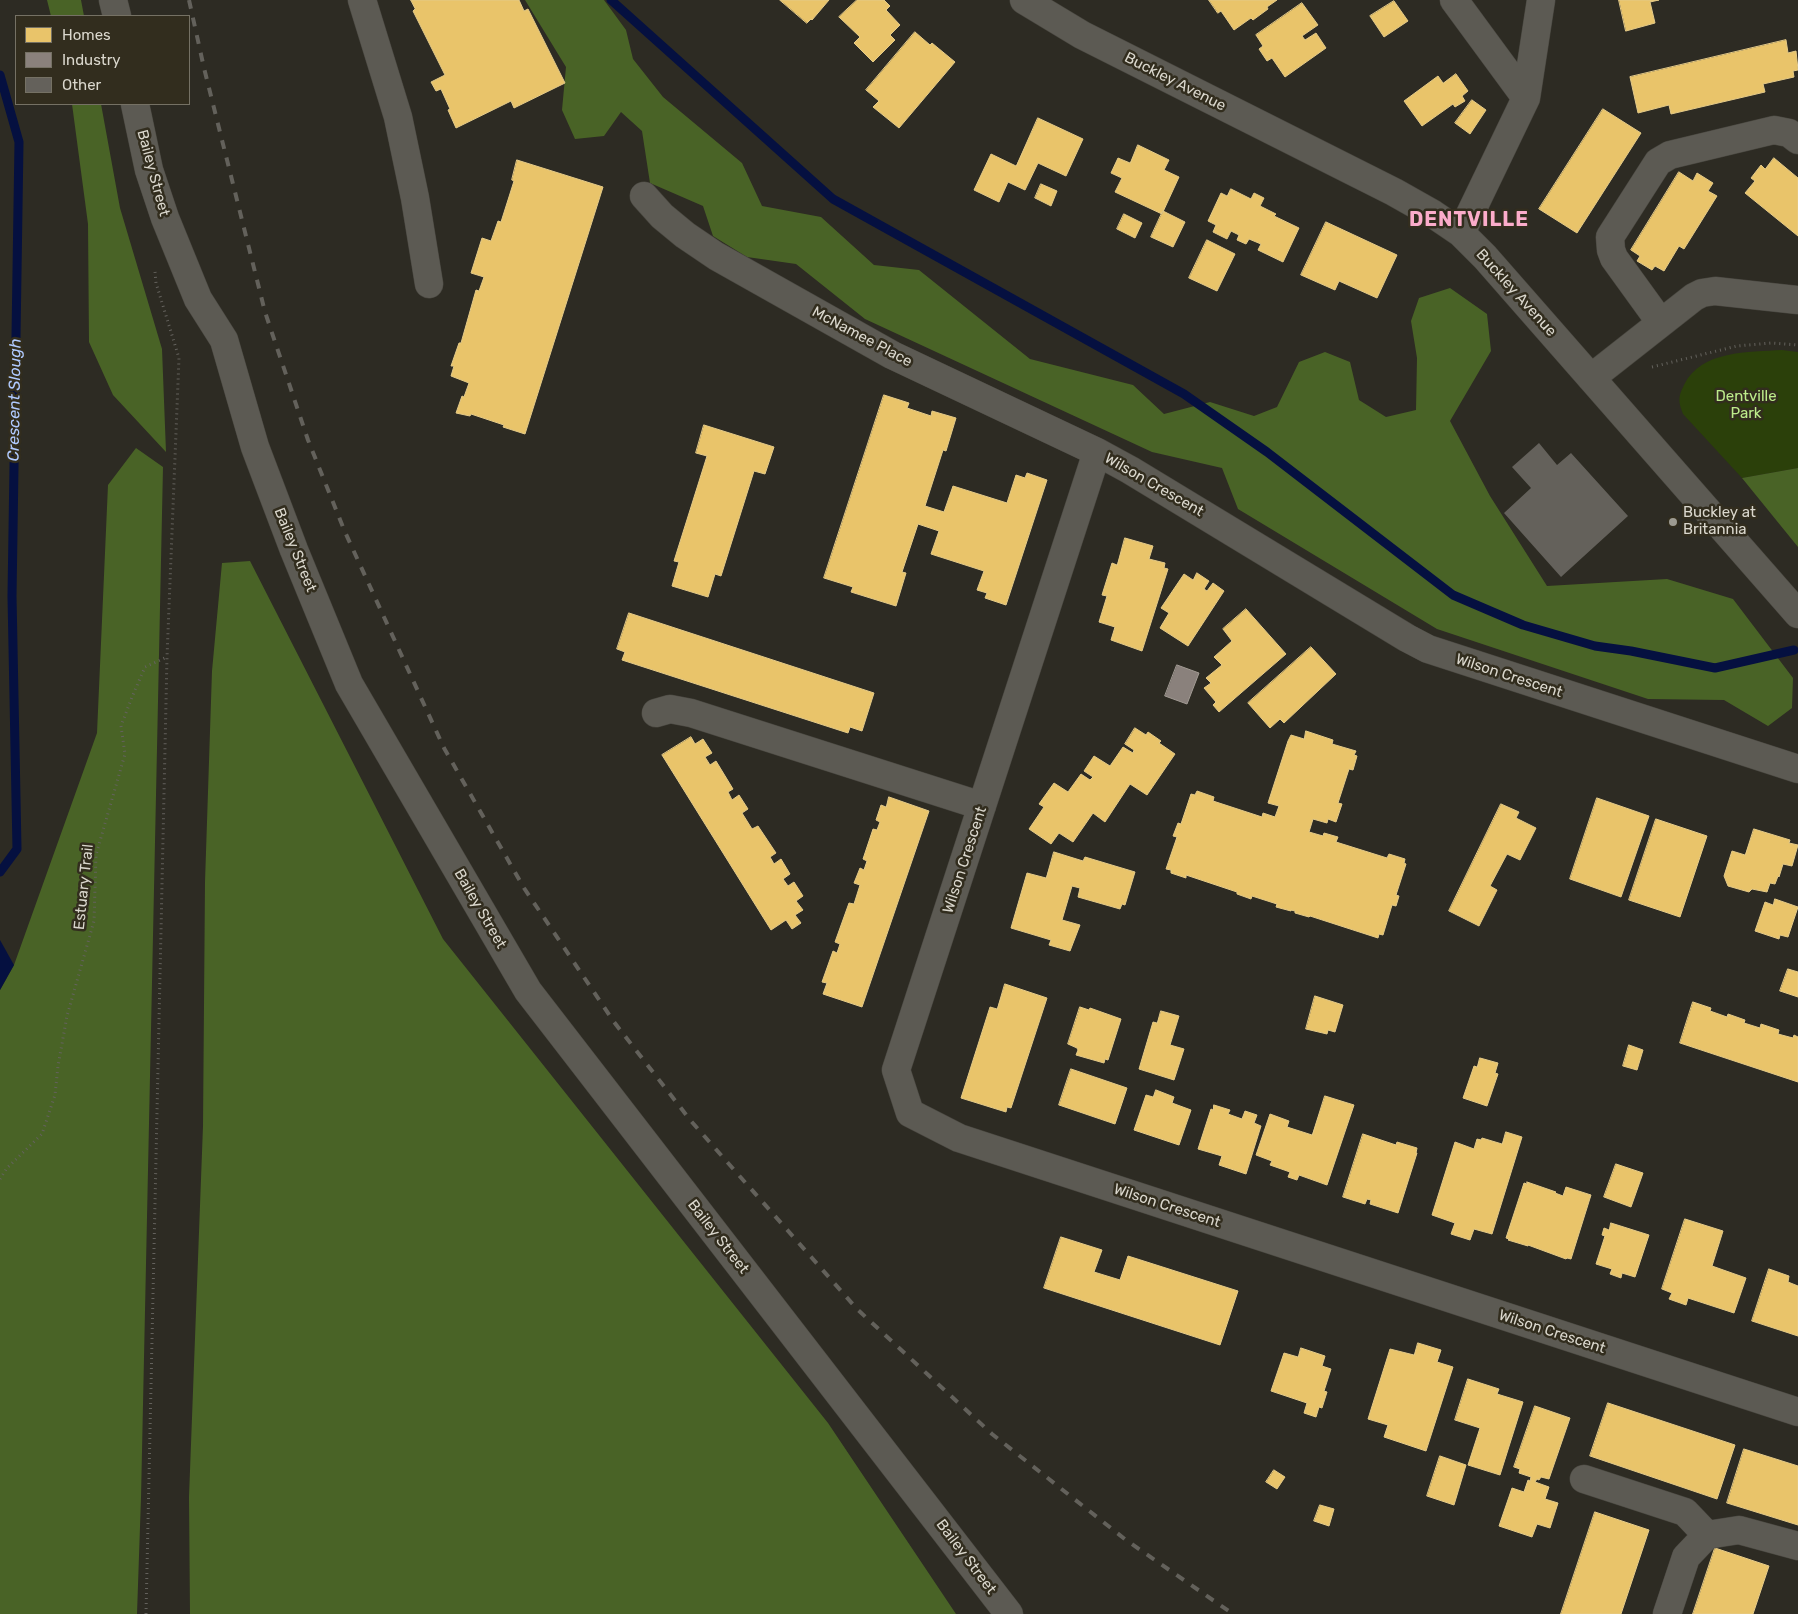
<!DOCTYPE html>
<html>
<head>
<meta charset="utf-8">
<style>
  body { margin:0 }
  #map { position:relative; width:1798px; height:1614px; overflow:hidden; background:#2d2b23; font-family:Rubik,sans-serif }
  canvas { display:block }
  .legend { position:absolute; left:15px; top:15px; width:175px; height:90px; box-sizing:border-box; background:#322d1e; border:1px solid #757164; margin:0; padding:6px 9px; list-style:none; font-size:15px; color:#dad7cd }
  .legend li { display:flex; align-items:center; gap:10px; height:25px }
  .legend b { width:25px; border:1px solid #757164 }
</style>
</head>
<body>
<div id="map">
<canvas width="1798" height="1614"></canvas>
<ul class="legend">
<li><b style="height:14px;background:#e9c46a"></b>Homes</li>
<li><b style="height:14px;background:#8a817c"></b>Industry</li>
<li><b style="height:14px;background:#64615b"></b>Other</li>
</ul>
</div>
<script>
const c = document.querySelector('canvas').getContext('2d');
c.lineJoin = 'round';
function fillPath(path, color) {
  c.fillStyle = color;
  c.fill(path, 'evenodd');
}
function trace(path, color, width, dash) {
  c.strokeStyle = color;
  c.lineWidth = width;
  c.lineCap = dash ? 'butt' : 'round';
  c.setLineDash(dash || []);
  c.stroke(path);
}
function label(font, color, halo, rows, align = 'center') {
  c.font = font + ' Rubik,sans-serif';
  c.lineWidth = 5;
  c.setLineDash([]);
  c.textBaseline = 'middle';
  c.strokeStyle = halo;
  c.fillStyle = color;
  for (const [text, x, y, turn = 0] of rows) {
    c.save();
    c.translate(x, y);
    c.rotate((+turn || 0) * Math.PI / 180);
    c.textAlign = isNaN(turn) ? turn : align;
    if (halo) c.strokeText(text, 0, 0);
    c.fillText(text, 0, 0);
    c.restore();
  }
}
fillPath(new Path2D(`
  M1782,350L1798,352V468L1742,478L1683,414C1678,401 1678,397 1684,385C1701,350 1749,352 1782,350Z`), '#2b400a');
fillPath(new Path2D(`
  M47,0H81L84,16H51Z
  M525,0H604L626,30L633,59L663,97L742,163L762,206L821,217L874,265L919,270L1030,359L1133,385L1164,414L1210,402L1254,416L1277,407L1299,362L1325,352L1350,362L1359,400L1386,417L1416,410L1417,358L1411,321L1419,298L1450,288L1487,314L1491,351L1450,421L1490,496L1547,586L1667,579L1733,599L1793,678L1792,708L1768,726L1724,700L1648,699L1437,629L1238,509L1222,468L1152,452L865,319L796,264L747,257L713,236L703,206L650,183L642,131L621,112L604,136L575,139L562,110L566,67Z
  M72,104H101L120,208L162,349L166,452L113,395L89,342L88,224Z
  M136,448L163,467L141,1498L137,1614H0V990L14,965L97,733L108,485Z
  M1798,468V547L1742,478Z
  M250,561L443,939L828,1423L956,1614H190L189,1497L203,1126L205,882L212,671L222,563Z`), '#496326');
fillPath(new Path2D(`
  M0,940L14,965L0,990Z`), '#051040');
const homes = new Path2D(`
  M411,0H519L524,11L528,9L565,83L514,108L511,101L456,128L448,110L450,109L441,89L436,91L431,82L445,75L413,11L415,9Z
  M780,0H829L812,20L811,19L807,23Z
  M857,0H884L890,6L886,10L900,25L890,35L895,40L873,62L854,43L860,37L839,17Z
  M1209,0H1277L1267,7L1268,9L1253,20L1251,18L1234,30L1221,11L1218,13Z
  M1619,0H1659L1650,2L1655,23L1626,31Z
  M1394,1L1408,21L1384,37L1370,16Z
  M1302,3L1318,25L1302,36L1305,40L1316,33L1326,48L1285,77L1272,58L1267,61L1259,49L1263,46L1256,35Z
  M915,32L930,45L932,43L955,62L899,128L873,107L879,101L866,90Z
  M1786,40L1788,53L1796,51L1798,70L1793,71L1794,77L1763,84L1765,92L1671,114L1669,105L1638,113L1630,77Z
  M1456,74L1468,91L1462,96L1465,101L1455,107L1453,104L1422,126L1404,101L1438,76L1443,83Z
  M1472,100L1486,110L1470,134L1455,123Z
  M1603,109L1641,133L1577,233L1539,209Z
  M1038,118L1083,139L1066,176L1038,163L1025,190L1008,182L999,202L974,190L991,154L1016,166Z
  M1138,145L1169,160L1164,170L1179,177L1162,214L1115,192L1122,178L1111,173L1118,158L1130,163Z
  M1774,158L1798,178V236L1745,193L1755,181L1751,178L1761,165L1765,169Z
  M517,160L603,187L525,434L503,427L504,425L471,414L470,416L456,413L462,396L464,397L469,383L451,376L454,366H451L459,343H461L476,290L479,291L484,277L471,273L482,238L491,241L498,221L501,222L514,181L512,180Z
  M1679,172L1693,181L1697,173L1713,183L1708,191L1717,196L1684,249L1679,246L1664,271L1655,266L1652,270L1637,261L1640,256L1631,250Z
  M1041,184L1057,191L1051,206L1035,198Z
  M1231,189L1251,199L1254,193L1264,198L1260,206L1276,214L1274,216L1299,228L1283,262L1258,250L1261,244L1249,239L1246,244L1237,240L1239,235L1231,231L1227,239L1213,232L1216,225L1208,221L1221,193L1227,196Z
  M1163,211L1185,222L1173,247L1151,237Z
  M1124,214L1142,223L1135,238L1117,229Z
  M1326,222L1397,255L1377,298L1339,281L1335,290L1301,275Z
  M1207,240L1235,254L1217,291L1189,278Z
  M884,395L909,403L907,408L931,416L932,411L956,418L946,451L943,450L925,506L944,512L953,486L1007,503L1016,475L1025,478L1027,473L1047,480L1006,605L985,598L987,593L977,590L984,571L931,554L939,531L918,524L902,572L906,573L896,606L851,592L853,587L824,578Z
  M704,425L774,447L765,474L754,471L721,576L715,574L708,597L672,586L679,562L674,561L707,456L696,453Z
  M1125,538L1153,546L1149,559L1165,563L1164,568L1168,569L1142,651L1111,640L1115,627L1099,622L1107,596L1102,595L1112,563L1117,565Z
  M1197,573L1209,581L1204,589L1207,591L1213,583L1224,591L1188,646L1160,628L1169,613L1161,608L1184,574L1193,580Z
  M1246,609L1286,654L1219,712L1213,705L1216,702L1204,688L1211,683L1206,678L1222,665L1214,657L1232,641L1223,629Z
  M629,613L874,693L862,731L850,727L848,733L622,660L625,652L617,649Z
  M1311,647L1336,674L1284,723L1280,719L1270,728L1248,703Z
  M1135,728L1146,735L1148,732L1161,741L1159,743L1175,754L1147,795L1130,784L1105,822L1093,813L1073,842L1059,833L1051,844L1029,829L1044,807L1039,804L1054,783L1068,792L1081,774L1090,780L1093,777L1084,771L1094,756L1110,766L1123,747L1133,753L1134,750L1125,744Z
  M1306,731L1333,740L1332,744L1356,751L1354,755L1357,756L1353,770L1349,769L1338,803L1342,804L1336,822L1328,819L1327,823L1313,819L1309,832L1323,836L1324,833L1338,837L1336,842L1387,858L1389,854L1405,859L1404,863L1406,864L1396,895L1399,896L1396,906L1392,905L1383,935L1379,934L1378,938L1310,916L1309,917L1295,913V911L1291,910V911L1276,907L1277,904L1252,896L1251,899L1237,894V892L1186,875V878L1171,873V870L1166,869L1177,837L1173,836L1178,823L1181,824L1191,794L1195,795L1197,791L1214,797L1213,801L1262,817L1263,813L1275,817L1279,806L1268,803L1288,741L1291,735L1304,739Z
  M691,737L695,744L703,739L712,753L705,757L710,765L716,761L733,789L728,792L732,800L739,795L748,809L742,813L752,829L758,826L776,853L770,857L774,864L781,859L790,874L783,879L788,886L794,882L803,896L796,901L803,910L795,915L801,923L792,929L786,920L771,930L662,755Z
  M889,797L929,811L862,1007L823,994L827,983L822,982L833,951L837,953L840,944L835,942L849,903L854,904L860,885L854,883L860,868L864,870L867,861L863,859L873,829L877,830L880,822L876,820L881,805L886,807Z
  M1597,798L1649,816L1621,897L1570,879Z
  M1501,804L1519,812L1516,818L1536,828L1520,860L1507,854L1490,886L1497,890L1479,926L1449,911Z
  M1656,819L1707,836L1680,917L1629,900Z
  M1754,829L1790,840L1789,843L1798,845L1792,866L1783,864L1779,877L1778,876L1775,884L1770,883L1767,892L1752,889L1749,892L1728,886L1724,876L1732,851L1745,855Z
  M1054,852L1083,861L1085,857L1135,872L1125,905L1122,904L1120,909L1078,897L1080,888L1072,886L1062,920L1080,925L1070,951L1049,945L1051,940L1011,928L1027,873L1046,878Z
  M1775,899L1798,907L1788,937L1780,935L1779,939L1755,931L1765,902L1773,905Z
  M1788,969L1798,972V997L1780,991Z
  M1005,984L1047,998L1011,1108L1007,1107L1006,1112L961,1098L990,1007L997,1009Z
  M1315,996L1343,1005L1335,1032L1328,1030L1327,1034L1306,1029Z
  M1693,1002L1711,1008L1710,1011L1727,1017L1728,1014L1745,1020L1744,1023L1760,1028L1761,1024L1779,1030L1778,1034L1793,1038L1794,1035L1798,1037V1082L1680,1043Z
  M1080,1007L1089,1010L1090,1008L1121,1019L1108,1060L1105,1059L1104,1063L1076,1055L1078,1050L1077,1048L1068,1044Z
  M1161,1011L1179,1016L1170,1045L1184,1049L1174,1080L1139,1069L1153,1022L1157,1023Z
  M1629,1045L1643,1050L1637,1070L1623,1066Z
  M1480,1058L1498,1063L1495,1073L1498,1074L1487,1106L1463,1098L1474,1066L1477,1067Z
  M1071,1069L1127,1088L1115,1124L1059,1105Z
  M1156,1090L1174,1097L1172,1103L1191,1110L1179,1145L1134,1130L1146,1095L1153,1097Z
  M1325,1096L1354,1105L1327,1185L1299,1175L1297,1180L1288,1177L1290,1172L1270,1165L1272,1161L1256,1155L1270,1114L1289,1121L1287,1127L1312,1135Z
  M1214,1105L1230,1110L1228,1114L1242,1119L1245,1111L1257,1115L1254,1123L1261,1126L1246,1174L1219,1165L1222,1156L1198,1149L1211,1109L1213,1110Z
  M1506,1132L1522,1137L1492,1234L1474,1229L1470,1240L1451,1234L1455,1223L1432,1215L1455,1142L1474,1149L1477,1139L1481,1140L1482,1138L1502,1144Z
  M1363,1134L1396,1145L1397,1142L1417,1148L1416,1153H1417L1398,1213L1370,1204L1371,1200L1367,1199L1365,1204L1343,1197Z
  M1616,1164L1643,1173L1631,1207L1604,1197Z
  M1527,1182L1556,1192L1555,1193L1563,1196L1566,1187L1591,1195L1571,1259L1567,1258L1566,1259L1528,1245V1246L1508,1240L1509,1239L1506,1238L1524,1183L1527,1184Z
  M1685,1219L1723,1231L1712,1266L1746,1278L1734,1313L1688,1298L1686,1305L1669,1299L1672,1293L1662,1289Z
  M1611,1223L1649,1235L1635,1277L1622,1273L1621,1278L1610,1274L1612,1269L1596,1264L1605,1236L1602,1235L1604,1228L1609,1230Z
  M1061,1237L1102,1250L1094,1272L1120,1280L1128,1256L1238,1291L1220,1345L1044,1288Z
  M1769,1269L1789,1276L1788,1282L1798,1286V1336L1752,1321Z
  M1418,1343L1441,1350L1437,1362L1453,1367L1426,1451L1384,1437L1388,1425L1368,1419L1390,1349L1414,1355Z
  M1301,1348L1325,1356L1322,1366L1331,1369L1324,1391L1327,1392L1322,1408L1319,1407L1316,1417L1304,1413L1307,1403L1271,1391L1284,1353L1298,1357Z
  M1468,1379L1499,1389L1497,1394L1523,1402L1500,1475L1468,1465L1480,1428L1455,1420Z
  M1608,1403L1735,1445L1717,1499L1590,1456Z
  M1535,1406L1570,1418L1549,1479L1541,1477L1539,1480L1537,1479L1535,1482L1549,1487L1545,1499L1558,1503L1550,1528L1537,1524L1532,1537L1499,1526L1512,1488L1524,1492L1528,1480L1530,1481L1531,1477L1519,1473L1520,1469L1514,1467Z
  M1744,1449L1798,1466V1525L1727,1503Z
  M1440,1456L1466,1465L1454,1505L1427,1496Z
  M1274,1470L1285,1477L1277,1489L1266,1482Z
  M1320,1505L1334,1509L1329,1526L1314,1521Z
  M1595,1512L1649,1530L1621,1614H1561Z
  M1715,1548L1769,1566L1753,1614H1693Z`);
fillPath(homes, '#e9c46a');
trace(homes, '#e4ca88', 1);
const industry = new Path2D(`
  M1177,665L1199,673L1187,704L1165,696Z`);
fillPath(industry, '#8a817c');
trace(industry, '#a29b94', 1);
trace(new Path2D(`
  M611,0L833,199L1184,394L1267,452L1453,595L1523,625L1595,646L1631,651L1715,668L1794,650
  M0,75L19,142L12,596L17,849L0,872`), '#051040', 9);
fillPath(new Path2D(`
  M1539,443L1557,465L1571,453L1628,516L1561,577L1504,513L1531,488L1512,467Z`), '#64615b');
const minor = new Path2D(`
  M113,0L117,16
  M362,0L398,117L415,198L429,284
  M1024,0L1082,35L1394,192L1433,214L1461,233L1485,257L1798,614
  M1454,0L1526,98
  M135,104L149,170L165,218L198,299L224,340L255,447L294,550L349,684L528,991L1009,1614
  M644,196L662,216L685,235L716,256L892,355L1097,452L1130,470L1407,638L1428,649L1798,769
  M1461,233L1526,98L1541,0
  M1661,323L1614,258L1611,250L1610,237L1658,162L1670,155L1774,130L1789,133L1798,140
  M1591,378L1694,297L1702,293L1715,291L1798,300
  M1097,452L896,1070L910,1113L959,1138L1798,1412
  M656,713L670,709L691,713L982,806
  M1584,1479L1685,1512L1707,1535
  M1667,1614L1686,1557L1707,1535L1739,1530L1798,1546`);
trace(minor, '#48463f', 29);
trace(new Path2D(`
  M1652,367L1737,346L1771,343L1798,345
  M0,1179L7,1168L42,1134L55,1095L58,1066L67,1016L94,921L96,855L125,754L121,726L132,697L145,667L167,657
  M146,1614L167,657L179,358L156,283L155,272`), '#64625d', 3, [1, 4]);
trace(minor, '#5c5a53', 28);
trace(new Path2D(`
  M189,0L204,68L265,312L308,440L345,532L444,748L524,888L614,1022L691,1121L857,1309L992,1434L1126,1540L1233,1614`), '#63615b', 4, [9, 9]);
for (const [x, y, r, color] of [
  [1673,522,5,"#9d9b92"]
]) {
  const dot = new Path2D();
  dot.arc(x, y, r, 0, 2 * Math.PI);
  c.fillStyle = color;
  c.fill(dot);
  trace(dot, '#322d1e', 2);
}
label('15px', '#dad7cd', '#322d1e', [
  ["Buckley Avenue",1175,82,27],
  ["Bailey Street",153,173,75],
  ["Buckley Avenue",1516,293,48],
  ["McNamee Place",862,337,28],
  ["Wilson Crescent",1154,485,30],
  ["Bailey Street",295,550,68],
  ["Wilson Crescent",1509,676,18],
  ["Wilson Crescent",965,860,-72],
  ["Estuary Trail",84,887,-84],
  ["Bailey Street",480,909,60],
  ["Wilson Crescent",1167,1206,18],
  ["Bailey Street",718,1237,52],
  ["Wilson Crescent",1552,1332,18],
  ["Bailey Street",966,1557,53]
]);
label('15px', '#bdec8b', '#322d1e', [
  ["Dentville",1746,397],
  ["Park",1746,414]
]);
label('15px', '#dad7cd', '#322d1e', [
  ["Buckley at",1683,513],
  ["Britannia",1683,530]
], 'left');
label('italic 16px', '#b0caff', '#322d1e', [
  ["Crescent Slough",15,400,-89]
]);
c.letterSpacing = '1px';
label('bold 20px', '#fbacca', '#322d1e', [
  ["DENTVILLE",1469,220]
]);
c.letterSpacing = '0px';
</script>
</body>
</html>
